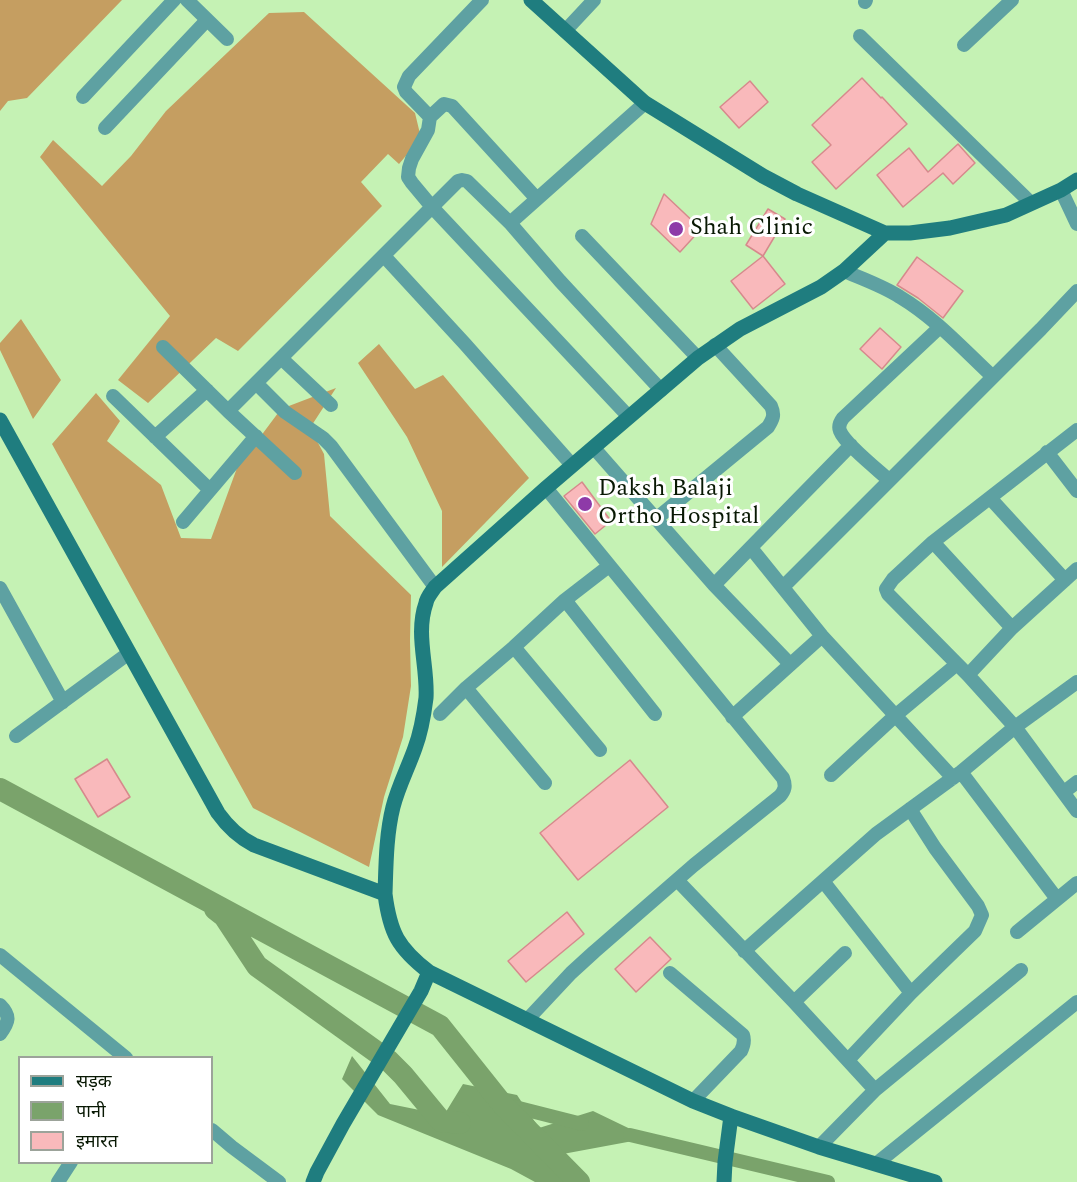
<!DOCTYPE html>
<html>
<head>
<meta charset="utf-8">
<style>
  body { margin:0 }
  #map { position:relative; width:1077px; height:1182px; overflow:hidden; background:#c5f2b4; font-family:Spectral,"Noto Sans Devanagari",serif }
  canvas { display:block }
  .legend { position:absolute; left:18px; top:1056px; width:195px; height:108px; box-sizing:border-box; background:#fff; border:2px solid #9ca39a; margin:0; padding:8px 10px; list-style:none; font-size:18px; color:#081803 }
  .legend li { display:flex; align-items:center; gap:12px; height:30px }
  .legend b { width:30px; border:2px solid #9ca39a }
</style>
</head>
<body>
<div id="map">
<canvas width="1077" height="1182"></canvas>
<ul class="legend">
<li><b style="height:8px;background:#1f7d7f"></b>सड़क</li>
<li><b style="height:16px;background:#7aa36b"></b>पानी</li>
<li><b style="height:16px;background:#f9b9bb"></b>इमारत</li>
</ul>
</div>
<script>
const c = document.querySelector('canvas').getContext('2d');
c.lineJoin = 'round';
function fillPath(path, color) {
  c.fillStyle = color;
  c.fill(path, 'evenodd');
}
function trace(path, color, width, dash) {
  c.strokeStyle = color;
  c.lineWidth = width;
  c.lineCap = dash ? 'butt' : 'round';
  c.setLineDash(dash || []);
  c.stroke(path);
}
function label(font, color, halo, rows, align = 'center') {
  c.font = font + ' Spectral,serif';
  c.lineWidth = 6;
  c.setLineDash([]);
  c.textBaseline = 'middle';
  c.strokeStyle = halo;
  c.fillStyle = color;
  for (const [text, x, y, turn = 0] of rows) {
    c.save();
    c.translate(x, y);
    c.rotate((+turn || 0) * Math.PI / 180);
    c.textAlign = isNaN(turn) ? turn : align;
    if (halo) c.strokeText(text, 0, 0);
    c.fillText(text, 0, 0);
    c.restore();
  }
}
fillPath(new Path2D(`
  M0,0H122L27,98L8,101L0,111Z
  M304,12L415,113L421,138L399,164L388,154L361,182L382,206L238,351L216,338L148,403L118,380L170,316L40,157L53,140L102,186L131,156L166,111L269,13Z
  M21,319L61,380L33,419L0,350V343Z
  M379,344L415,389L443,375L529,478L442,567V511L407,437L358,363Z
  M336,388L310,428L324,454L330,516L411,595L410,641L411,686L403,737L384,797L369,867L253,808L52,444L96,393L120,421L107,441L161,485L181,538L211,539L237,468L281,409Z`), '#c59e61');
fillPath(new Path2D(`
  M352,1056L390,1104L444,1115L463,1084L517,1095L539,1128L593,1111L649,1138L552,1156L584,1182H535L511,1169L378,1115L342,1079Z`), '#7aa36b');
trace(new Path2D(`
  M511,1106L582,1124
  M630,1135L828,1182`), '#7aa36b', 14);
trace(new Path2D(`
  M0,789L440,1026L503,1105L579,1182
  M215,909L224,916L257,966L389,1061L403,1075L441,1121L460,1123`), '#7aa36b', 22);
const building = new Path2D(`
  M862,78L881,98L882,97L907,124L836,189L812,162L831,145L812,125Z
  M750,81L768,102L739,128L720,107Z
  M958,144L975,163L953,184L943,173L903,207L877,175L909,148L928,172Z
  M664,194L701,229L680,252L651,224Z
  M768,209L785,219L763,256L746,245Z
  M763,256L785,284L753,309L731,281Z
  M917,257L963,291L943,318L918,298L897,285Z
  M880,328L901,347L882,369L860,349Z
  M582,482L611,521L595,534L564,496Z
  M107,759L130,797L98,817L75,779Z
  M630,760L668,807L578,880L540,833Z
  M567,912L584,934L526,982L508,961Z
  M650,937L671,959L636,992L615,969Z`);
fillPath(building, '#f9b9bb');
trace(building, '#d6898c', 1.5);
trace(new Path2D(`
  M187,0L227,39
  M482,0L409,76L404,87L406,92L430,117L444,104L452,106L537,199
  M865,2L866,0
  M565,31L594,0
  M860,36L1031,203
  M964,45L1012,0
  M83,97L174,0
  M430,117L428,130L412,159L409,168L408,177L412,183L432,207L629,417
  M105,128L207,20
  M1061,190L1077,224
  M510,223L560,281L661,390
  M582,236L698,358
  M384,256L465,344L572,465
  M844,271C863,279 883,286 900,297C935,318 963,349 993,377
  M163,347L228,411L295,473
  M281,358L331,405
  M256,383L285,412L323,438L331,446L435,587
  M113,396L210,490
  M228,411L458,181L462,180L467,181L510,223L645,103
  M1077,430L933,542L893,579L886,589L888,594L968,675L1015,727L1077,811
  M155,437L207,390
  M594,448L714,585L790,664
  M1047,452L1077,491
  M889,480C878,470 845,444 840,431C838,426 840,422 843,418L940,327
  M990,498L1065,580
  M656,519L768,427C773,419 775,415 771,406L715,345
  M183,522L256,436
  M933,542L1012,628
  M751,548L822,636L953,778
  M714,585L851,445
  M783,587L1041,329L1077,291
  M0,588L63,702
  M565,600L655,714
  M514,647L600,750
  M968,675L1012,628L1077,569
  M466,688L545,783
  M440,714L466,688L514,647L565,600L609,566
  M732,717L822,636
  M16,736L129,653
  M961,772L1057,899
  M831,775L896,715L957,664
  M1064,792L1077,782
  M677,880L794,1002L875,1090L819,1147
  M823,881L911,993
  M1017,932L1077,883
  M744,951L876,834L961,772L1015,727L1077,682
  M0,955L126,1058
  M670,973L743,1035C745,1041 744,1045 741,1051L693,1101
  M794,1002L845,953
  M0,1005C11,1016 9,1022 0,1034
  M527,1020L571,973L594,952L694,865L780,796C785,790 786,786 783,778L546,488
  M848,1060L911,993L975,931L982,915L978,906L935,848L910,809
  M875,1090L1021,970
  M212,1130L232,1147L279,1182
  M876,1164L1077,1002
  M58,1182L71,1162`), '#5ea1a2', 14);
trace(new Path2D(`
  M531,0L645,103L763,176L797,194L885,233H910L950,228L1006,215L1061,190L1077,180
  M0,420L218,813C228,827 238,837 254,845L385,894C390,933 398,948 429,972L693,1101L731,1116L725,1162L724,1182
  M385,894C386,865 386,835 393,807C398,787 408,768 415,748C421,732 424,714 426,698C428,667 415,634 426,603C427,597 432,592 435,587L546,488L698,358L740,329L821,287L844,271L885,233
  M731,1116L819,1147L935,1182
  M313,1182L317,1172L343,1124L421,991L429,972`), '#1f7d7f', 15);
for (const [x, y, r, color] of [
  [676,229,8,"#8e3aa8"],
  [585,504,8,"#8e3aa8"]
]) {
  const dot = new Path2D();
  dot.arc(x, y, r, 0, 2 * Math.PI);
  c.fillStyle = color;
  c.fill(dot);
  trace(dot, '#fff', 2);
}
label('24px', '#081803', '#fff', [
  ["Shah Clinic",690,229],
  ["Daksh Balaji",598,490],
  ["Ortho Hospital",598,518]
], 'left');
</script>
</body>
</html>
